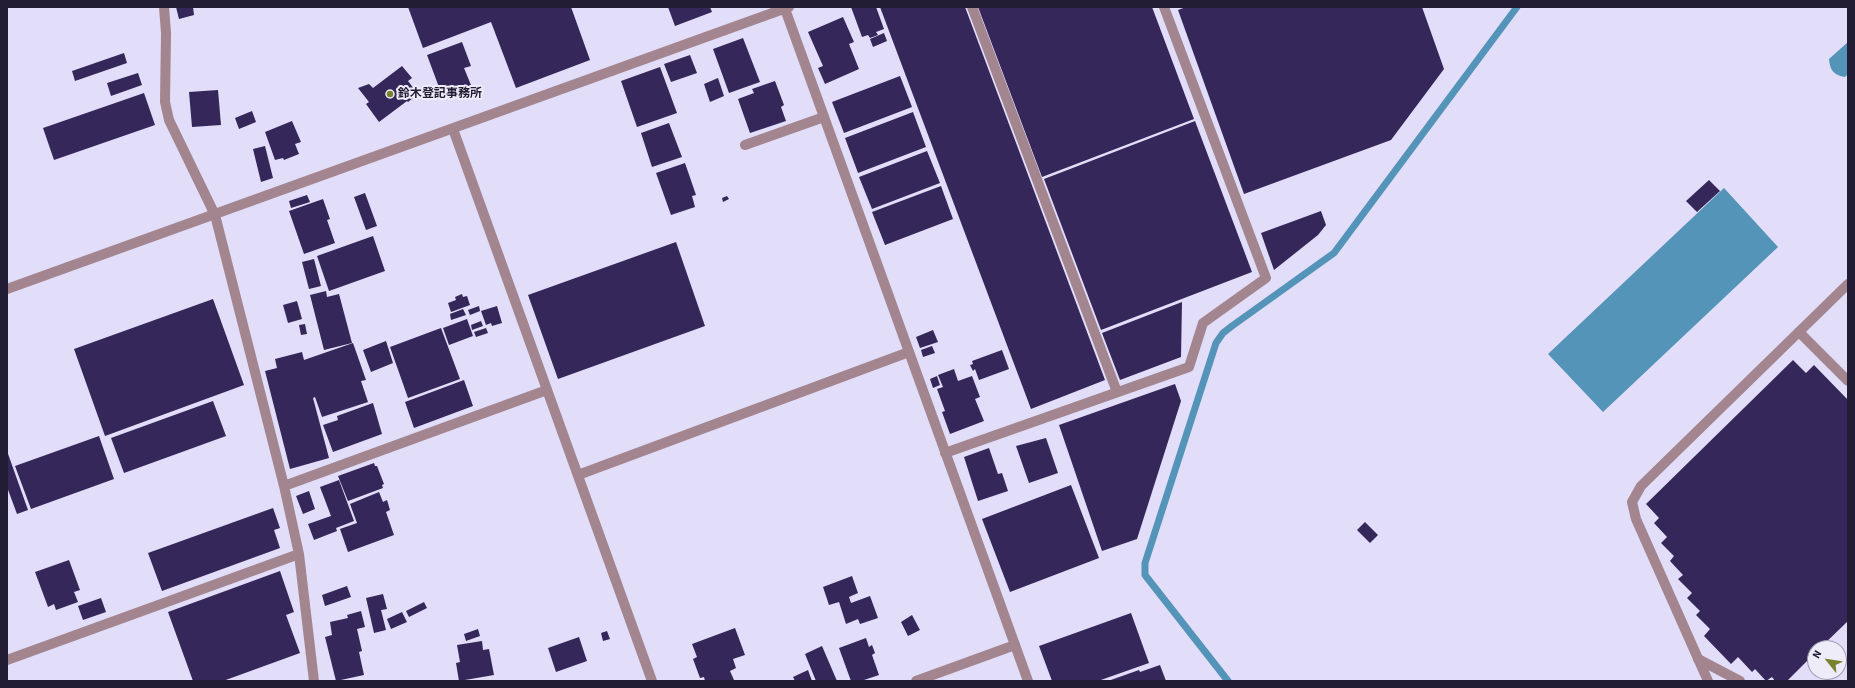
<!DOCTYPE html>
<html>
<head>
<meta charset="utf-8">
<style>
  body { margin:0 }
  #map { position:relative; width:1855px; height:688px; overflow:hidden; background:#e2ddf8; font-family:"Source Sans 3",sans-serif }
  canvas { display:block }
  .frame { position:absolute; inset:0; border:8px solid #221c34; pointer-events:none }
  .north { position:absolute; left:1807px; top:640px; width:40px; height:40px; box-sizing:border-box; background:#efecfa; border:1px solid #9d99ab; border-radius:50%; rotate:300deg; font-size:11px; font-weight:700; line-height:16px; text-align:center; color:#221c34 }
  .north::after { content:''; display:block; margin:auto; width:14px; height:18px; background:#7a822e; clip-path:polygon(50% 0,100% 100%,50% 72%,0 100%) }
</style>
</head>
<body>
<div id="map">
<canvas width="1855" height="688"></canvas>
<div class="frame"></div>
<div class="north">N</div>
</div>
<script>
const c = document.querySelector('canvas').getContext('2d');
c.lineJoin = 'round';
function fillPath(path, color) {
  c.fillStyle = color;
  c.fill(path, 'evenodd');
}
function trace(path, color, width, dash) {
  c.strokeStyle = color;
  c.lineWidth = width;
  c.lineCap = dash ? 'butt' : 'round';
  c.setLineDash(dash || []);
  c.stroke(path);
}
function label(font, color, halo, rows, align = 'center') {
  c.font = font + ' "Source Sans 3","Noto Sans JP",sans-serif';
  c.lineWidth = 4;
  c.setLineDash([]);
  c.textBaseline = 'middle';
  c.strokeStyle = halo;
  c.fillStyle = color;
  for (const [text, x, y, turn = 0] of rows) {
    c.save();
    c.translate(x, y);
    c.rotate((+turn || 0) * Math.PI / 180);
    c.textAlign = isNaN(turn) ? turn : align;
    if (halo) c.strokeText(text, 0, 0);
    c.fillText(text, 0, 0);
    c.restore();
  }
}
fillPath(new Path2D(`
  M1848,42V74L1845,77C1834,75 1830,71 1829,59Z
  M1724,188L1778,247L1603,412L1548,354Z`), '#5394b8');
trace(new Path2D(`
  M1228,681L1145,575V563L1216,343L1223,333L1232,326L1334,253L1517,7`), '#5394b8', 7);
fillPath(new Path2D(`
  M176,7H193L194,15L179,19Z
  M408,7H571L590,60L516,88L491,22L423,48Z
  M668,7H710L712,12L675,26Z
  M851,7H876L884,29L876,32L878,35L870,38L868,35L862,37Z
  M880,7H965L1105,380L1031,409Z
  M978,7H1152L1194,119L1042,177Z
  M1186,7H1422L1444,69L1391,140L1244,194L1178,10Z
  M843,17L854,42L849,44L859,69L825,84L818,68L823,66L808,32Z
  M884,33L887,41L873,47L870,39Z
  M743,38L760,82L729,93L713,49Z
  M462,42L471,66L464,68L473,90L452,98L451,95L443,98L427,55Z
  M124,53L127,63L75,81L72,71Z
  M690,55L697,73L671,82L664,64Z
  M402,66L412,78L408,81L418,94L408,102L407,101L379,122L366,104L369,102L358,88L369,84L373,88Z
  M660,67L677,113L637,127L621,81Z
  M138,73L142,85L111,96L107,83Z
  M900,76L912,107L844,133L832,102Z
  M718,78L724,96L710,102L704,84Z
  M775,81L784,105L781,107L786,121L750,133L738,99L754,93L752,89Z
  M218,90L221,125L192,127L189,92Z
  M144,93L155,125L54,160L43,128Z
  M252,111L256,122L239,129L235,118Z
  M913,112L926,147L858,173L845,138Z
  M292,121L301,142L295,144L299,154L284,160L283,158L275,160L265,132Z
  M1195,121L1252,272L1101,330L1044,179Z
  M669,123L682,157L652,167L641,133Z
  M265,146L273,178L261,182L253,149Z
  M927,151L940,183L872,209L859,177Z
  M685,163L696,195L692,196L695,207L671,215L656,173Z
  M1709,180L1720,191L1697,212L1686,201Z
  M941,186L953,219L885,245L872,212Z
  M365,193L377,226L366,230L354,197Z
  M307,195L310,202L291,208L289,201Z
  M727,196L729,199L723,202L722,198Z
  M323,199L330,219L327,220L335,243L304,254L289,211Z
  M1321,211L1326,225L1318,235L1274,270L1261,233Z
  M373,236L385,271L329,291L317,256Z
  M676,242L705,326L558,379L528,295Z
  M314,259L321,286L309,289L302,262Z
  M326,291L327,297L339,294L352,343L324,350L310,295Z
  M462,294L463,297L467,296L470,305L451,312L448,303L456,300L455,297Z
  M213,299L244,385L105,436L74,349Z
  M297,301L302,319L288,323L283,305Z
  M1182,302L1181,357L1120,380L1102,333Z
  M479,306L480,311L470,315L468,310Z
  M497,306L502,323L492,326L491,323L486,325L481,311Z
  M463,309L466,315L451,320L450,314Z
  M467,319L473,336L449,345L443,328Z
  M481,321L483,326L472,330L471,325Z
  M305,324L307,334L301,335L299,325Z
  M441,328L460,379L408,398L390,347Z
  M486,328L488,333L476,337L474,332Z
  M933,330L938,342L920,348L916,337Z
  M386,341L393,363L371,372L363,350Z
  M353,343L366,380L361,381L368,402L322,417L315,397L313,398L329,458L290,469L265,371L277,368L275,359L302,352L304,360Z
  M932,346L935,353L923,357L921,350Z
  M1002,350L1009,369L979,380L975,369L973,371L970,365L973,364L972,361Z
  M1793,360L1806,373L1814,365L1848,400V621L1820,648H1815V653L1787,681H1775L1772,677L1766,681L1755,669L1752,672L1738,657L1731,664L1704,636L1710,629L1696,615L1700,611L1687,598L1692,593L1678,579L1683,575L1670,561L1674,556L1661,543L1667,537L1654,523L1659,518L1646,504Z
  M954,369L958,381L972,376L980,397L975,399L984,421L950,434L942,412L945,411L937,389L943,387L938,375Z
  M937,376L940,385L933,388L930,379Z
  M464,380L473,406L414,428L405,402Z
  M1175,384L1181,401L1137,539L1102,551L1059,425Z
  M213,401L226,436L124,473L111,438Z
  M373,403L382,434L333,452L323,425L338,420L337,416Z
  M99,436L114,479L31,509L15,466Z
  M1046,438L1058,473L1029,483L1016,446Z
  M989,448L998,474L1002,473L1008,491L978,501L964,457Z
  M7,451L28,510L17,514L7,487Z
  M374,463L375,466H377L384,484L382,485L383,488L348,501L338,476Z
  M339,480L354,521L336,528L337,531L314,540L308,524L331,516L320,487Z
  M1071,485L1099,558L1010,592L982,519Z
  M309,491L315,509L303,514L296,496Z
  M379,492L383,502L387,500L390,510L386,512L394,535L348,552L340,529L357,523L350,504Z
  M273,508L280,528L274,530L280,548L162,591L148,553Z
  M1365,522L1378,535L1370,543L1357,530Z
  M69,560L80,590L74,592L78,602L56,610L54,604L48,607L35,572Z
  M280,571L294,612L286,615L300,653L223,681H193L168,612Z
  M852,576L858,593L849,597L851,603L870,596L878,618L860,624L858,619L846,624L839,602L829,605L823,587Z
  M347,586L351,597L325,606L322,595Z
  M383,594L387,609L381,610L386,630L374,633L366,598Z
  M101,598L106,612L83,620L78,606Z
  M424,602L427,608L409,617L406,611Z
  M361,611L365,627L357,629L362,651L359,652L364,675L336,681L325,637L332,635L330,622L348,618L347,615Z
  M402,612L407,622L391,629L387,619Z
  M1131,613L1149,663L1098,681H1052L1039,646Z
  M912,615L920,630L908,636L901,622Z
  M735,628L745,655L733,659L736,668L730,671L734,680L705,681L704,677L700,678L693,659L697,657L692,644Z
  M478,629L480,636L466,641L464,634Z
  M607,631L610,639L603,641L601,633Z
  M579,637L587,661L556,672L548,648Z
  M866,638L869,647L872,645L875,653L872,655L879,675L861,681H851L839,648Z
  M482,641L483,650L489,649L494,675L459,681L456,663L460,662L457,645Z
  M822,646L837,681H816L805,654Z
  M1160,665L1166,681H1108L1139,670L1140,672Z
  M808,670L812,681H795L793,677Z`), '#352759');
trace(new Path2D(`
  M164,7L166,33L165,102L169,120L215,215L284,486L299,554L314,681
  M972,7L1117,392
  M453,129L652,681
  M745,145L824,117
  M1799,332L1848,381
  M945,453L1189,367L1203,323L1266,278L1164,7
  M578,475L909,352
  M284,486L547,390
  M1698,659L1740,681
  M7,660L299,554
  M916,681L1015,645`), '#a2858f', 10);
trace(new Path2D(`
  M785,9L1028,681
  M7,289L789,7
  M1708,681L1636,519L1632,502L1641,486L1848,284`), '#a2858f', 10);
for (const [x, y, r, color] of [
  [390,94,4,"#7a822e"]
]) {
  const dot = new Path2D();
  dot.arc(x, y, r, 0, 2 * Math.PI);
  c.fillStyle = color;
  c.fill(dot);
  trace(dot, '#efecfa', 1.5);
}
label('bold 12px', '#221c34', '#efecfa', [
  ["鈴木登記事務所",398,94]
], 'left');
</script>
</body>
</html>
